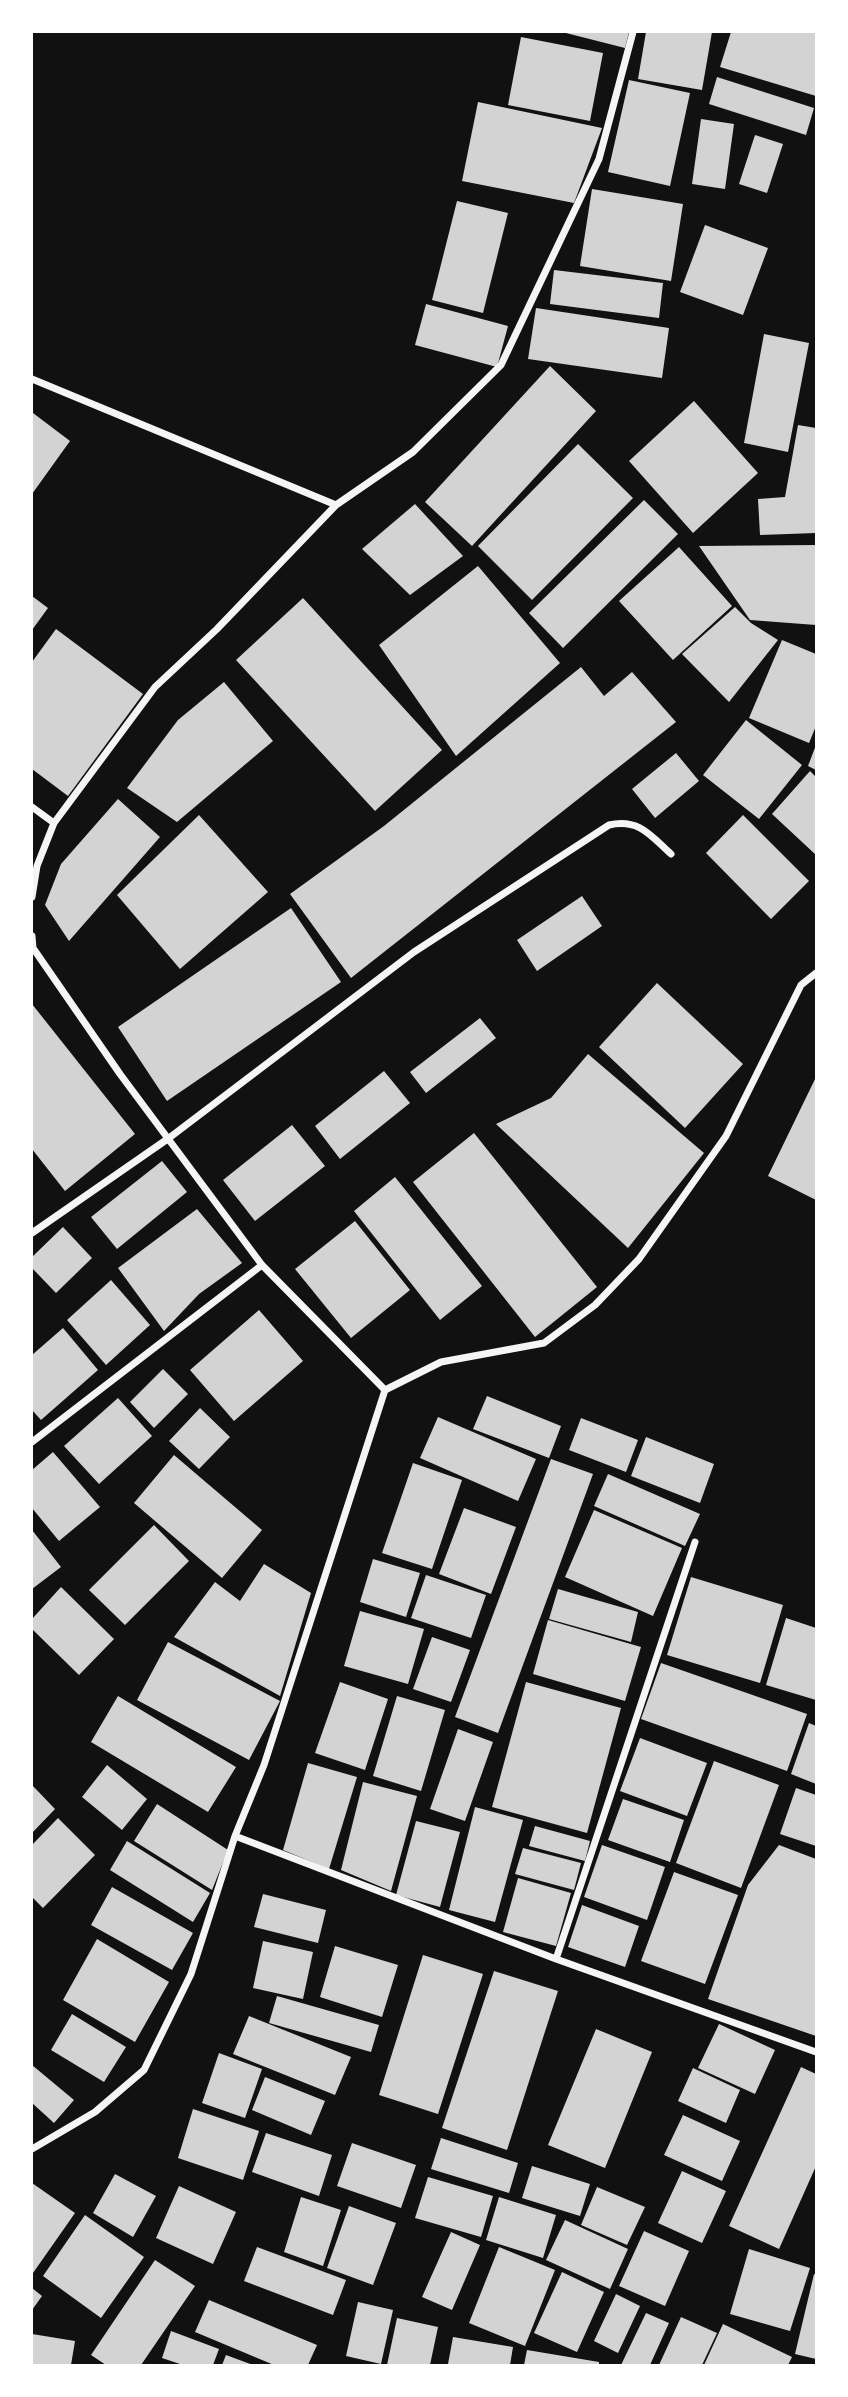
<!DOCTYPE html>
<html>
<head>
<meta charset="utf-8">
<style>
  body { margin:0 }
  #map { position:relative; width:848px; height:2397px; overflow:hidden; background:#111; font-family:Roboto,sans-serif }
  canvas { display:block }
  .frame { position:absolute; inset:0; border:33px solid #fff; pointer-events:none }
</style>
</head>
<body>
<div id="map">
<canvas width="848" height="2397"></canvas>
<div class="frame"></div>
</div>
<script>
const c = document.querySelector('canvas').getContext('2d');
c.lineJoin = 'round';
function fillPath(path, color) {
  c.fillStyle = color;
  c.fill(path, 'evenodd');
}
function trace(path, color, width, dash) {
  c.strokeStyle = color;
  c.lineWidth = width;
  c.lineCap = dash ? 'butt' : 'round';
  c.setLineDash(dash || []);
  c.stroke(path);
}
fillPath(new Path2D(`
  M562,32H629L625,48Z
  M646,32H712L702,90L638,79Z
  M731,32H816V96L720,67Z
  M521,37L603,53L590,121L508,105Z
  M717,77L814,108L806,135L709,104Z
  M629,80L690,93L670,186L608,172Z
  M478,102L602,128L574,203L462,181Z
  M701,119L734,124L725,189L692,184Z
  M755,135L783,144L767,193L739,184Z
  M592,189L683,204L671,281L580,266Z
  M457,201L508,213L483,313L432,300Z
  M705,225L768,248L743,315L680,292Z
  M554,270L663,283L659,318L550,304Z
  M426,304L508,326L497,367L415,345Z
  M536,308L669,328L662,378L528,359Z
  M764,334L809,343L788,452L744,443Z
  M550,366L596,411L472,546L425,502Z
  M694,401L758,473L693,533L629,461Z
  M33,413L70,441L32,494V416Z
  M798,425L816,428V533L760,535L758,499L785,497Z
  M578,444L633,498L532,600L478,546Z
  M644,500L678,534L563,648L529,613Z
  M415,504L463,556L410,595L362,549Z
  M816,545V625L750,620L699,546Z
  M679,547L732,606L673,660L619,601Z
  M478,566L560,663L456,756L379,645Z
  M32,596L48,608L32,630Z
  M303,598L442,750L375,811L236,660Z
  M735,607L751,623L778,640L729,702L682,654Z
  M56,629L143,694L68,796L32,769V662Z
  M782,640L816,654V726L809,743L749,718Z
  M581,667L604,696L632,672L676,722L351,978L290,894L384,826Z
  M224,682L273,741L177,822L127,788L178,720Z
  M746,720L802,765L759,819L703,775Z
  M816,745V770L808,766Z
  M676,753L699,781L655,818L632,789Z
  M810,771L816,777V855L772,814Z
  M118,799L160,837L69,941L45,905L61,864Z
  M199,815L268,892L180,969L117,895Z
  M743,815L809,881L771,919L706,853Z
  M582,896L602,926L537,971L517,940Z
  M291,908L341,982L167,1101L118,1027Z
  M657,983L743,1064L685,1128L599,1047Z
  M32,1004L135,1134L65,1191L32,1149Z
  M480,1018L496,1038L426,1093L410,1072Z
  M588,1054L704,1153L628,1248L496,1124L551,1098Z
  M384,1071L410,1103L340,1159L315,1126Z
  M816,1077V1200L768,1176Z
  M292,1125L325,1166L255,1221L223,1180Z
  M474,1133L597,1287L535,1337L413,1182Z
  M162,1161L187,1192L117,1249L91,1217Z
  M395,1177L482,1286L440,1320L354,1211Z
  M197,1209L242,1263L199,1294L164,1331L118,1268Z
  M355,1221L410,1290L351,1338L295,1269Z
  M63,1227L92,1258L56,1293L32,1268V1257Z
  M111,1280L150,1325L106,1365L67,1320Z
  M259,1310L303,1361L234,1421L190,1370Z
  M63,1328L98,1370L41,1420L32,1410V1355Z
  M163,1369L188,1394L154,1428L130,1402Z
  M487,1396L561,1426L549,1458L473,1429Z
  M118,1398L152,1436L99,1484L64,1446Z
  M200,1408L230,1437L199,1469L169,1441Z
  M438,1417L536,1459L518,1501L420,1458Z
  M581,1418L638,1440L626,1472L569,1450Z
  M646,1437L714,1464L700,1503L631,1476Z
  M53,1452L100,1507L59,1541L32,1508V1470Z
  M174,1455L262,1530L222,1578L134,1503Z
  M551,1459L593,1474L498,1733L455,1717Z
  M413,1463L462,1480L432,1569L382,1553Z
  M608,1474L700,1514L685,1546L594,1506Z
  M464,1508L516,1527L491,1594L439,1574Z
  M594,1510L682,1548L653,1616L565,1577Z
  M154,1525L189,1561L125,1625L89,1590Z
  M32,1530L61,1567L32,1589Z
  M373,1559L420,1573L406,1617L360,1602Z
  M264,1564L311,1593L280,1696L174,1637L215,1582L240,1601Z
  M426,1575L486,1595L471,1638L411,1618Z
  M691,1577L783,1605L760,1683L667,1655Z
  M61,1587L114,1639L79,1675L32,1629V1619Z
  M558,1589L638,1612L631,1642L549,1619Z
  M360,1611L424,1629L408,1684L344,1666Z
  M786,1618L816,1628V1700L766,1685Z
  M548,1620L641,1647L625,1701L533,1674Z
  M432,1637L470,1650L451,1702L413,1689Z
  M168,1642L280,1701L249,1760L137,1700Z
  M661,1663L807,1714L787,1771L641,1719Z
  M340,1682L388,1699L365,1770L315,1753Z
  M526,1682L621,1708L587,1833L492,1807Z
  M118,1696L236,1767L208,1812L91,1742Z
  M397,1696L445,1710L421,1791L373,1776Z
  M809,1723L816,1726V1784L791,1774Z
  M458,1729L493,1742L465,1821L430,1809Z
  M640,1738L707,1763L687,1816L620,1791Z
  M714,1761L779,1785L741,1888L676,1863Z
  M308,1763L357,1777L329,1869L283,1850Z
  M107,1765L147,1799L122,1830L82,1797Z
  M363,1782L417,1796L391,1891L341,1870Z
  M32,1785L55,1809L32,1833Z
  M796,1788L816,1795V1846L780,1834Z
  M623,1799L684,1820L670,1862L608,1840Z
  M157,1804L228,1850L212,1890L134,1841Z
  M475,1807L523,1820L495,1922L449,1910Z
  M58,1818L95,1855L43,1908L32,1897V1845Z
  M416,1821L460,1832L440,1907L396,1895Z
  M535,1826L590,1841L585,1861L529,1846Z
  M127,1841L210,1893L193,1922L110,1870Z
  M602,1845L665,1867L647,1920L584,1897Z
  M779,1845L816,1859V2036L708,1999L748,1885Z
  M523,1848L581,1863L574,1890L515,1874Z
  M674,1872L738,1895L705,1984L641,1961Z
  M518,1878L571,1893L556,1946L503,1932Z
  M112,1887L193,1933L172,1970L91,1925Z
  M263,1894L326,1910L318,1943L254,1927Z
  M582,1905L639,1926L625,1967L568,1947Z
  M97,1939L169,1982L135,2042L63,2000Z
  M263,1941L313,1952L303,1999L253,1988Z
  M335,1946L398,1965L382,2017L320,1997Z
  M423,1955L483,1974L438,2114L379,2095Z
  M494,1971L558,1991L507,2150L442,2128Z
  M277,1996L379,2025L371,2052L269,2023Z
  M72,2014L126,2047L104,2082L51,2050Z
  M249,2016L351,2057L335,2095L233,2054Z
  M719,2024L775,2050L755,2094L698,2068Z
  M596,2029L652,2052L605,2168L548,2145Z
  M219,2053L262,2069L245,2118L202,2103Z
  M32,2065L74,2100L54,2123L32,2103Z
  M801,2067L816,2074V2166L779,2249L729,2226Z
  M693,2068L740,2090L726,2123L678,2101Z
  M265,2077L325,2101L311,2135L252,2110Z
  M193,2109L259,2131L243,2180L178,2158Z
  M683,2115L740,2141L722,2181L664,2155Z
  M266,2133L332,2155L319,2196L252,2172Z
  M441,2138L518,2163L509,2193L431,2169Z
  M352,2143L416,2165L401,2208L337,2186Z
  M532,2166L590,2184L580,2216L522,2198Z
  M682,2171L726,2191L702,2243L658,2223Z
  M115,2174L156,2196L133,2237L93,2213Z
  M428,2177L493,2196L481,2237L415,2218Z
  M32,2183L75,2213L33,2273L32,2272Z
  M179,2186L236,2212L213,2264L156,2238Z
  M597,2187L645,2207L627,2245L581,2225Z
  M301,2197L341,2210L323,2266L284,2252Z
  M499,2197L556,2215L543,2258L486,2240Z
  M349,2206L396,2223L373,2285L327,2268Z
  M85,2215L144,2257L101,2318L43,2276Z
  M565,2220L628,2249L610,2289L546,2260Z
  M644,2231L689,2251L665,2306L619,2286Z
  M451,2232L480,2245L452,2310L422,2297Z
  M257,2247L346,2280L333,2315L244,2281Z
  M499,2247L555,2270L525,2346L469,2323Z
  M749,2249L810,2268L790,2331L730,2314Z
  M155,2260L195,2286L141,2365H106L91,2355Z
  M562,2272L604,2292L577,2352L534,2333Z
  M814,2274L816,2275V2359L795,2354Z
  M32,2288L42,2296L32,2310Z
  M616,2294L640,2306L618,2353L594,2341Z
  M209,2300L317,2345L308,2365H274L195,2332Z
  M358,2302L393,2310L381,2364L346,2356Z
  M646,2313L669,2323L650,2365H621Z
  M681,2317L717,2333L702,2365H659Z
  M397,2318L438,2327L430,2365H387Z
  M723,2324L792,2357L788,2365H704Z
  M171,2331L219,2349L213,2365H183L162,2358Z
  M32,2334L75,2341L71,2365H32Z
  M453,2337L513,2347L510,2365L448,2364Z
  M527,2350L599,2362V2365H524Z
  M226,2355L253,2365H222Z`), '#d3d3d3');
trace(new Path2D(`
  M32,379L336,505
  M32,807L54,823
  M32,897L37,866L54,823L155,687L217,629L336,505L413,452L501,365L599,159L633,32
  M32,936L33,948L120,1074L262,1265L385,1390
  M32,1233L169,1138L414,952L609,825C639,818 651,836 671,854
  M385,1390L441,1362L544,1343L595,1305L639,1259L726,1136L801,985L816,973
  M32,1442L262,1265
  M235,1836L556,1959L816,2052
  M556,1959L695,1542
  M32,2149L95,2112L144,2070L191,1974L235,1836L264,1765L385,1390`), '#f5f5f5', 7);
</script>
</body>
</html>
